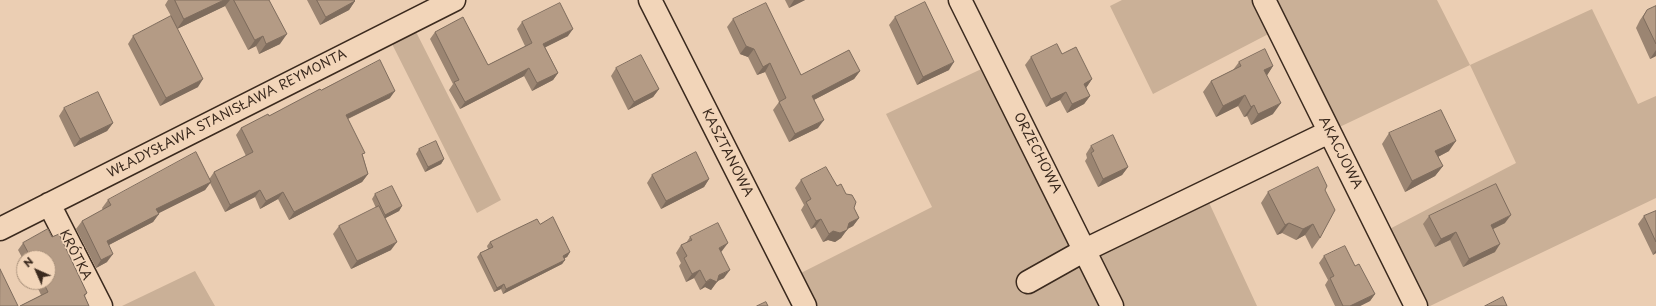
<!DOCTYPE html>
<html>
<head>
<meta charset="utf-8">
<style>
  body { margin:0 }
  #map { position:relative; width:1656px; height:306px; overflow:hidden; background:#ebceb3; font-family:"Playpen Sans",sans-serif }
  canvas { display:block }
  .north { position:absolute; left:16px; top:250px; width:40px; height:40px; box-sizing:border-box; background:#f2d5b9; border:1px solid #a9917b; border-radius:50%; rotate:315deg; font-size:11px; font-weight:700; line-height:16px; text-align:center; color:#3b2a1e }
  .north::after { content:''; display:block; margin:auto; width:14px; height:18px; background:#3b2a1e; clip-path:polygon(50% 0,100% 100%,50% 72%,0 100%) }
</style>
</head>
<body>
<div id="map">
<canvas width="1656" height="306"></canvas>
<div class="north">N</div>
</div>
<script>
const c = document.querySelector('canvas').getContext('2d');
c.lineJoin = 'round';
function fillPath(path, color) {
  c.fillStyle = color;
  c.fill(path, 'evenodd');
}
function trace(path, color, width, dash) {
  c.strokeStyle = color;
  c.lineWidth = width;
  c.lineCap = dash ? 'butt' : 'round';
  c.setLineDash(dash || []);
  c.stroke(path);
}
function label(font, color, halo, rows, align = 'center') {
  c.font = font + ' "Playpen Sans",sans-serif';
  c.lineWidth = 3.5;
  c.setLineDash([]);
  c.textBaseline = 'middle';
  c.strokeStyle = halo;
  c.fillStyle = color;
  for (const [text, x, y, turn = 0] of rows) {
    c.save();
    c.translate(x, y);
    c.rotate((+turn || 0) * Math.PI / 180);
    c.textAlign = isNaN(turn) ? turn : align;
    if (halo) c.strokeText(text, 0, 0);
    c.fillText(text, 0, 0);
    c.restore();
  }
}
fillPath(new Path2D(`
  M1122,0H1437L1470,65L1592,9L1638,104L1656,96V198L1430,306H1416L1380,234L1516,163L1470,65L1329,132L1278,29L1153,94L1110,6Z
  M411,22L501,200L477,213L387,34Z
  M992,64L1085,250L1205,194L1257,306H805L791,278L932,207L886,114Z
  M195,271L215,306H122Z`), '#cab097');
const street = new Path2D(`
  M650,0L805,306
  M960,0L1112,306
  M1264,0L1416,306
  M49,204L101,306
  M0,229L454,0
  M1028,282L1085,250L1329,132`);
trace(street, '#3b2a1e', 25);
trace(street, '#f2d5b9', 22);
fillPath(new Path2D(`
  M168,0H269L280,44L259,54L256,46L248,50L225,6L177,29L198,87L160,106L128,44L133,36L171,16L165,5Z
  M307,0H354L355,1L349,10L320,25Z
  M785,0H805L789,8Z
  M1656,6V56L1650,59L1636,28L1640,20L1647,10Z
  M895,17L949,70L917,85L889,25Z
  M733,19L801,75L860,71L854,79L814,100L818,128L789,142L773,110L779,102L765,72L757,75L748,57L740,54L727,27Z
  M522,22L568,36L545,47L558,73L553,80L532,91L524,76L460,109L449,90L453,84L430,39L435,32L488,65L525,46L517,29Z
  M1062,54L1092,79L1086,88L1090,96L1084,104L1067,113L1060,100L1046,107L1025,65L1031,57Z
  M1239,62L1273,66L1267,75L1273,114L1251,125L1247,116L1244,117L1238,106L1216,117L1203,92L1211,81L1233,70Z
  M616,68L659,89L653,97L628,110L611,76Z
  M321,90L390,98L348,119L363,156L368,174L362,182L289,220L278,199L260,209L255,197L225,212L210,183L205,190L159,213L153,222L109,245L107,262L96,268L76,229L82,221L103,210L102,208L108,200L210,178L214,172L246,156L236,135L241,128L269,116Z
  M64,108L113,123L107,131L74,147L59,116Z
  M1389,133L1449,151L1438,157L1443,166L1435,176L1405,192L1382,144Z
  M1091,146L1128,167L1122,175L1098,187L1085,161L1087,158L1086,154Z
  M419,149L444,159L441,164L425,172L416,154Z
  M652,175L709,179L704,187L661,209L647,183Z
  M801,180L837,186L854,208L859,218L853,226L847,229L841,238L835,242L828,240L823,242L815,227L811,229L801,210L804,205L795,188Z
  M1325,190L1320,238L1312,249L1305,235L1296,240L1282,233L1277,235L1261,203L1268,192Z
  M375,194L402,206L399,211L385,218L391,250L351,269L333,234L339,226L376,208L372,199Z
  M1656,211V253L1653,255L1638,224L1644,216Z
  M1429,216L1505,223L1493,229L1495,252L1463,267L1450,240L1435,247L1423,224Z
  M540,224L570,252L567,257L565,258V260L562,264L503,294L501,289L494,292L477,257L480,253L488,249L487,246L490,242Z
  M48,229L52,237L59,234L87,293L85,296L89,306H20L41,295L35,282H48V258H24V261L18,250L23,243Z
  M690,237L722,251L721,252L724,278L717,281L711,290L705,287L700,290L694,278L686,282L679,266L681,263L676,253L681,245L686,243Z
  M1324,256L1355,266L1375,294L1370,301L1360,306H1335L1325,285L1328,280L1319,263Z`), '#9b8572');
fillPath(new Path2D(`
  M224,0H230L225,6L177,29L184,19Z
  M794,0H805L789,8Z
  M355,1L349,10L320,25L326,17Z
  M573,29L568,36L538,51L543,44Z
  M287,34L280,44L259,54L266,44Z
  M263,36L256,46L248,50L255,40Z
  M746,46L754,49L748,57L740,54Z
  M1656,50V56L1650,59Z
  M954,62L949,70L917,85L923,77Z
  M770,63L765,72L757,75L763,67Z
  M1273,66L1266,77L1264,70Z
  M529,68L524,76L460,109L465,102Z
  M860,71L854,79L806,104L812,96Z
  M558,73L553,80L532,91L537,83Z
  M203,79L198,87L160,106L166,98Z
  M1092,79L1086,88L1078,92L1084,84Z
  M659,89L653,97L628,110L634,102Z
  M395,91L390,98L341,122L346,115Z
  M1066,92L1060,100L1046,107L1051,99Z
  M1245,95L1238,106L1216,117L1223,106Z
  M1090,96L1084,104L1067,113L1072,104Z
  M1281,103L1273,114L1251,125L1258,114Z
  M1254,105L1247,116L1244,117L1251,107Z
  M824,120L818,128L789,142L795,134Z
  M113,123L107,131L74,147L80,139Z
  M1456,141L1449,151L1428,162L1435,151Z
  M444,159L441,164L425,172L428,167Z
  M1443,166L1435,176L1405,192L1412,181Z
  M1128,167L1122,175L1098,187L1103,179Z
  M368,174L362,182L289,220L294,212Z
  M709,179L704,187L661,209L666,201Z
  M211,182L205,190L151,217L156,209Z
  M260,190L255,197L225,212L230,205Z
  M283,192L278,199L260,209L266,201Z
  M402,206L399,211L382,220L385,215Z
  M159,214L153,222L101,249L107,241Z
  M1511,215L1505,223L1485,233L1491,225Z
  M859,218L853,226L844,231L849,223Z
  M821,219L815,227L811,229L816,221Z
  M1289,223L1282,233L1277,235L1285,225Z
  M1313,224L1305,235L1296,240L1303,229Z
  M847,230L841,238L835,242L828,240L823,242L829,234L833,231Z
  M1456,232L1450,240L1435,247L1441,239Z
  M397,242L391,250L351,269L357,261Z
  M728,243L722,251L713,256L719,248Z
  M1500,244L1495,252L1463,267L1469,259Z
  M1656,250V253L1653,255Z
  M570,252L567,257L560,260L563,256Z
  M113,254L107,262L96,268L101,260Z
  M565,260L562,264L503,294L506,289Z
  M700,270L694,278L686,282L692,274Z
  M730,270L724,278L716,282H717L711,290L705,287L700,290L706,282Z
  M504,284L501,289L494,292L497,288Z
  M1375,294L1370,301L1360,306H1350Z`), '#7e6c5d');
const building = new Path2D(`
  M175,0H224L184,19Z
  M234,0H269L287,34L266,44L263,36L255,40Z
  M317,0H354L355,1L326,17Z
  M925,2L954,62L923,77L895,17Z
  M560,3L573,29L543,44L558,73L537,83L529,68L465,102L454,82L459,80L435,32L463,17L488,65L532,43L522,22Z
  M766,3L801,75L849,50L860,71L812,96L824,120L795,134L779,102L786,98L770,63L763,67L754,49L746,46L733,19Z
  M1656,6V44L1643,17L1647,10Z
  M171,16L203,79L166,98L133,36Z
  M1057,44L1062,54L1076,47L1092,79L1084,84L1090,96L1072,104L1066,92L1051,99L1031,57Z
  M1265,49L1273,66L1264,70L1281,103L1258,114L1254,105L1251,107L1245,95L1223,106L1211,81L1241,66L1239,62Z
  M641,55L659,89L634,102L616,68Z
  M380,60L395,91L346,115L365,153L362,154L368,174L294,212L283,192L266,201L260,190L230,205L214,172L253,152L241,128L268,114L269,116L320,89L321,90Z
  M98,92L113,123L80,139L64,108Z
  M1441,110L1456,141L1435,151L1443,166L1412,181L1389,133Z
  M1113,135L1128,167L1103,179L1091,153L1094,151L1091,146Z
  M436,141L444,159L428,167L419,149Z
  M196,152L211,182L156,209L159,214L107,241L113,254L101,260L82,221L111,205L108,200Z
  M696,152L709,179L666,201L652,175Z
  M826,167L837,186L841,184L846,194L852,195L856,202L854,208L859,218L849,223L847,230L840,233L833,231L829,234L821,219L816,221L806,202L811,199L801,180Z
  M1318,167L1327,186L1325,190L1335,210L1320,238L1313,224L1303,229L1289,223L1285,225L1268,192Z
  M1496,184L1511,215L1491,225L1500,244L1469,259L1456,232L1441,239L1429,216Z
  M392,186L402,206L385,215L375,194Z
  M379,206L397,242L357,261L339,226Z
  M1656,211V242L1644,216Z
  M553,217L570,252L563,256L565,260L506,289L504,284L497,288L480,253L493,247L490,242L514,230L537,219L540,224Z
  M718,223L728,243L719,248L730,270L719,275L717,282L710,279L706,282L700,270L692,274L684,258L687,256L681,245L692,240L690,237Z
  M48,229L52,237L59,234L87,293L84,295L89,306H20L48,292L43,282H48V258H31L23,243Z
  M1345,246L1355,266L1359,264L1375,294L1350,306H1343L1330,278L1334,276L1324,256Z
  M0,269L18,306H0Z
  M1503,297L1507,306H1485Z
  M766,302L768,306H757Z`);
fillPath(building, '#b49b85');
trace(building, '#7e6c5d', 1);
label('13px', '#3b2a1e', '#f2d5b9', [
  ["WŁADYSŁAWA STANISŁAWA REYMONTA",227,114,-27],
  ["KASZTANOWA",727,153,63],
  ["ORZECHOWA",1037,153,63],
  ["AKACJOWA",1340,153,63],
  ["KRÓTKA",75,255,63]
]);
</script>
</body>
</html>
